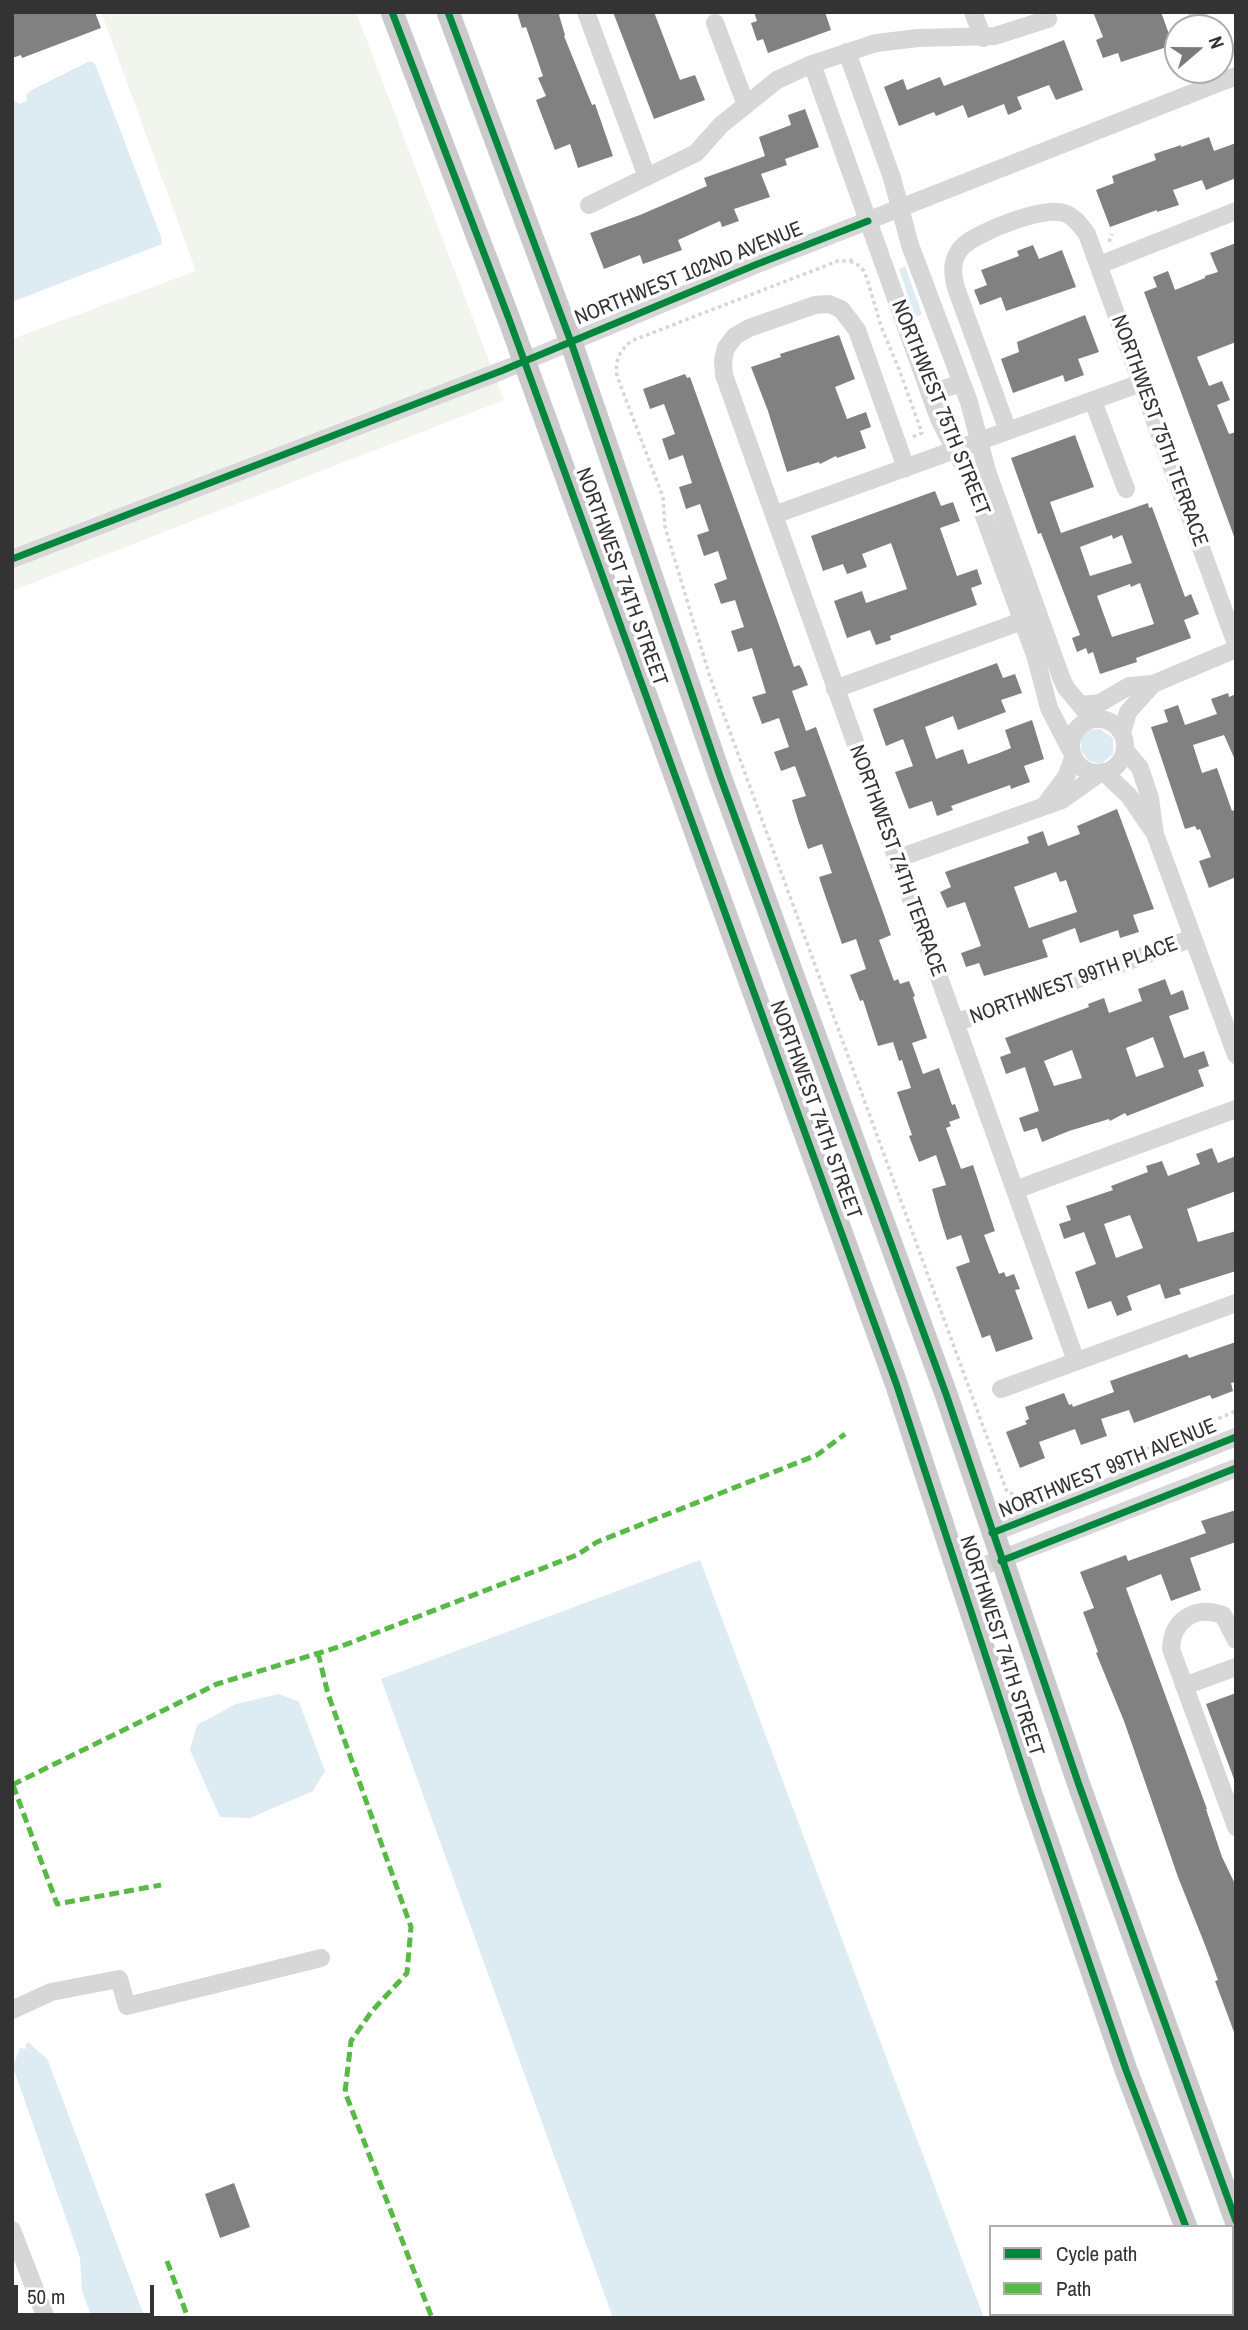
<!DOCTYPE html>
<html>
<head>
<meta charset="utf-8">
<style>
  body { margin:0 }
  #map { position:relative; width:1248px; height:2330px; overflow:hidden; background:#fff; font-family:"Archivo Narrow",sans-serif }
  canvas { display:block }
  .frame { position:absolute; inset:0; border:14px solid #333; pointer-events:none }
  .legend { position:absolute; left:989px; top:2225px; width:245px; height:91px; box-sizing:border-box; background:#fff; border:2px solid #adadad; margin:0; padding:9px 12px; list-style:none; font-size:21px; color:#333 }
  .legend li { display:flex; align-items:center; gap:14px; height:35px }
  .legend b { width:35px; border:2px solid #adadad }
  .north { position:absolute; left:1164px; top:14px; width:70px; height:70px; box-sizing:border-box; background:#fff; border:2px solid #adadad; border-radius:50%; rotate:70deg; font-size:19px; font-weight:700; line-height:28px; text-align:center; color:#333 }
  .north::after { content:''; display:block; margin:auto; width:24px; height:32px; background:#7a7a7a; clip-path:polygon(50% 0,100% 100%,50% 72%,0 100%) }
  .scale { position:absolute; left:14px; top:2285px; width:140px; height:32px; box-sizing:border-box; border:4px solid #333; border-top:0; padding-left:9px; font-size:21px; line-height:24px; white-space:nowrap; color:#333; -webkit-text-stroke:5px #fff; paint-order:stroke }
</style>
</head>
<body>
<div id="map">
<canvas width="1248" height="2330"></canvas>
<div class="frame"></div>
<ul class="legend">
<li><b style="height:9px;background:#00873e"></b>Cycle path</li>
<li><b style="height:9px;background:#58b947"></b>Path</li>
</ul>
<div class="north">N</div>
<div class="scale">50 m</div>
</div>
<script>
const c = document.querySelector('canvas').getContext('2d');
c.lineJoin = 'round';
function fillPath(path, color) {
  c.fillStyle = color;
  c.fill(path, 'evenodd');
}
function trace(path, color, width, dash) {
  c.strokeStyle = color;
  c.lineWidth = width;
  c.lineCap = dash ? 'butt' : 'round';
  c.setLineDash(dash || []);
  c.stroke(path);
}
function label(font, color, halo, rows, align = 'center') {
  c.font = font + ' "Archivo Narrow",sans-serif';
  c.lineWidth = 7;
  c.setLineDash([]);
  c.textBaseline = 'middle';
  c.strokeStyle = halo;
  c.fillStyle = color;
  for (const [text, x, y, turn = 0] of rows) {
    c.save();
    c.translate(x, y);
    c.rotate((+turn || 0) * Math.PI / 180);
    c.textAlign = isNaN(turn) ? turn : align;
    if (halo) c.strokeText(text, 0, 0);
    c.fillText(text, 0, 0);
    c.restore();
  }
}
fillPath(new Path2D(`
  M101,12H356L504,400L12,591V339L196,271Z`), '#f1f5ed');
fillPath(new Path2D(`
  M90,61L95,64L161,237L162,244L12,302V99L20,104L27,101L26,95L30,91Z
  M905,266L922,314L915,317L899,269Z
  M1100,729L1113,738V754L1101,764L1089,761L1081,751V737L1089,730Z
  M700,1560L984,2318H613L381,1679Z
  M279,1694L299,1702L325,1771L313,1791L250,1818L220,1817L190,1750L197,1725L236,1704Z
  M29,2042C34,2050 42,2052 48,2061L145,2318H92L82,2291L80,2258L14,2070V2064L20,2048L26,2049L25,2045Z`), '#ddebf3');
fillPath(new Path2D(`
  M12,12H95L101,28L22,58L21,55L12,58Z
  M517,12H562L559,15L565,35L564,36L592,105L595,104L613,156L578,168L570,144L555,150L536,100L546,96L538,78L543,76L526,27L522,28Z
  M613,12H654L680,80L695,75L705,100L654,119Z
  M754,12H825L831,30L768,53L763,39L757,41L751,23L757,21Z
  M1093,12H1161L1173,45L1121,62L1118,53L1103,58L1096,40L1103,37Z
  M1064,40L1083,90L1056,100L1049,85L1017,97L1022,109L1008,115L1004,104L968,118L963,105L936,116L934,112L899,126L884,87L903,79L907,90L940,77L944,86Z
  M805,109L819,147L785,159L787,165L761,174L770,197L734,209L739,221L722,227L720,221L678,240L682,250L643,264L640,255L604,269L590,233L640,215L707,186L704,178L765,156L759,137L791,125L788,115Z
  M1209,137L1214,151L1236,143V178L1206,190L1202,180L1173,190L1179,205L1157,212V210L1110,227L1096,190L1114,183L1112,176L1156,160L1154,154L1181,145V147Z
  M1236,243V342L1197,357L1209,386L1222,381L1230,400L1217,405L1229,434L1236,432L1235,539L1144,292L1157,287L1153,277L1168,271L1175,290L1205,278V276L1218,272L1210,253Z
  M1033,245L1039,259L1062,250L1076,287L1006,311L1001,297L980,305L974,290L987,285L981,270L1019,256L1017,251Z
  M1085,315L1099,352L1078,359L1084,375L1065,382L1063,375L1013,393L1001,359L1019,352L1017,342Z
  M839,335L855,379L835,387L847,419L866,412L871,427L860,431L866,448L837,458L836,456L820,464L819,462L787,472L768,411L751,367L781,357L780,354Z
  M685,374L687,378L690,377L794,667L799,665L802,669L808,685L792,691L806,731L816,727L883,912L891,935L879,940L894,981L898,979L900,984L909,981L915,996L913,997L927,1038L912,1043L923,1074L939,1068L952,1105L955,1104L960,1118L949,1122L951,1126L946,1128L961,1169L973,1165L995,1231L984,1235L999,1274L1004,1272L1006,1277L1014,1274L1020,1289L1015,1290L1033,1339L996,1352L990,1335L982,1338L956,1267L970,1262L961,1235L947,1240L940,1218L932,1189L946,1185L936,1155L919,1162L909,1136L912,1135L897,1092L911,1088L902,1060L899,1061L893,1042L878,1046L863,1000L860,1001L850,975L866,969L856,939L842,944L826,898L819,877L832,873L822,844L808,849L798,820L792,800L806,796L795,766L781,771L774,752L789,747L779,718L762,724L752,697L766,693L752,648L738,652L731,631L744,627L735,600L721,604L714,584L727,579L718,551L704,556L697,535L709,531L700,504L686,509L679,487L692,483L683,455L669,460L662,439L675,434L664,404L650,409L643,389Z
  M1075,435L1094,487L1050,502L1061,533L1148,503L1149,508L1152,507L1185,597L1191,594L1199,614L1184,620L1191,638L1136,658L1137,662L1100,674L1093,652L1088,654L1086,648L1077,652L1072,638L1080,635L1041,533L1038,534L1011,458ZM1112,535L1113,539L1122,535L1132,563L1090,576L1080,547ZM1140,583L1154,624L1112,637L1097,596L1130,584L1131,587Z
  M935,491L941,506L953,502L960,521L940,528L957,576L977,569L982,584L971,588L977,605L890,636L891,640L876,645L870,630L847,638L834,601L862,591L866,603L907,589L891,543L862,554L867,567L847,574L843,564L823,571L811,536Z
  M997,663L1003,678L1015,674L1022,693L1001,700L1006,712L958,730L953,716L925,727L936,759L963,749L968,764L999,753L1011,748L1005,730L1032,720L1044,759L1024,766L1030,782L1011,789L1010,785L951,806L953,810L937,816L932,801L909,809L895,772L913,766L903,739L886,746L873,709Z
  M1228,693L1229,697L1236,694V762L1224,735L1193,745L1202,773L1217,768L1232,811L1236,809V877L1209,888L1199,861L1211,857L1200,829L1197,830L1195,826L1185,829L1151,727L1168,722L1164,710L1178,705L1185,725L1217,714L1211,699Z
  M1117,809L1154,909L1133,915L1139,932L1120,938L1118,930L1080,943L1075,928L1042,940L1048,957L984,976L979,963L966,967L961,953L981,946L965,902L947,908L940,892L951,887L945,872L1029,843L1027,837L1043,831L1048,846L1080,834L1077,826ZM1056,872L1060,882L1066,880L1077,912L1029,928L1014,887Z
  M1165,979L1171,995L1183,990L1189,1009L1169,1016L1184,1058L1204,1051L1209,1066L1198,1070L1204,1086L1127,1116L1125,1113L1110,1121L1109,1119L1069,1131L1042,1142L1037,1128L1024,1132L1019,1118L1039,1111L1025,1067L1006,1074L1000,1057L1011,1053L1005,1038L1089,1007L1088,1004L1104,998L1109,1013L1142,1001L1138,989ZM1153,1037L1164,1067L1136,1077L1126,1048ZM1072,1050L1082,1078L1054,1086L1044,1061Z
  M1212,1148L1218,1163L1236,1156V1191L1187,1209L1198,1242L1236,1231V1271L1179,1289L1181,1294L1165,1299L1160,1284L1127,1296L1132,1310L1117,1316L1111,1301L1088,1309L1075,1272L1096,1264L1084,1232L1064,1239L1059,1224L1071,1220L1066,1206L1113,1190L1111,1186L1148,1172L1146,1166L1162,1161L1168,1176L1200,1164L1196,1154ZM1130,1215L1143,1248L1116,1258L1104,1224Z
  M1236,1342V1382L1231,1383L1233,1391L1212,1399L1210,1395L1134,1423L1129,1410L1101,1419L1107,1436L1081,1445L1075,1429L1039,1442L1045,1458L1020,1468L1006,1432L1027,1424L1025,1421L1029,1419L1025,1407L1064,1393L1069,1405L1072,1404L1073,1407L1114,1392L1110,1381L1187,1354L1189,1358Z
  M1236,1510V1542L1190,1558L1201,1590L1171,1601L1161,1574L1126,1588L1207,1809H1206L1222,1857L1236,1886V2032H1234L1215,1981L1218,1980L1205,1945L1178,1877L1124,1721L1096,1653L1098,1652L1083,1612L1094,1608L1080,1572L1126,1555L1128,1561L1206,1533L1201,1521Z
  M1236,1693V1779H1234L1206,1704Z
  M234,2183L250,2227L220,2238L205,2194Z`), '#818181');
trace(new Path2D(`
  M1109,242L1112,234
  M852,259L850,261H838L631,341C619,352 615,360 617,376L663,497L665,527L710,677L1007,1492L1027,1499
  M850,261L858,265L864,271L868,282L881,326L900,372L922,433L912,437
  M1122,1460L1236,1411`), '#d6d6d6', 3.5, [3.5, 3.5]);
trace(new Path2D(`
  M586,12L647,177
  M973,12L983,38
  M1197,12L1202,28
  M715,23L746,105
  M847,52L892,178L910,245L969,402L987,471L1061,677L1066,688L1092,719
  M812,64L939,419L970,478L1036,658L1049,708L1070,749
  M1201,90L1204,70
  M589,205L696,153L721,125L777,80L812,64L876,43L918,38L995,36L1048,19
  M1099,265L1236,211
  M930,393L962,383
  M1093,401L1126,489
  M1008,431L956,288C952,273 951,259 962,247C977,232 1043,206 1064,213C1074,216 1081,226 1087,234L1236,644
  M906,468L857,330L841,309L829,304L815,305L749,328L735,336L726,348L723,360L724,375L1076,1361
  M774,515L1141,383
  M12,559L501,371L755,265L1236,76
  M835,689L1022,621
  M1080,705L1100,703L1129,686L1153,684L1236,649
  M1071 746a27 27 0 1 1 54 0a27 27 0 1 1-54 0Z
  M1122,733L1128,712L1153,684
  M1125,750L1140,768L1150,798L1155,834L1236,1055
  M1104,772L1129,796L1153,831
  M1045,805L1066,777L1073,758
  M896,859L1062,800L1100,773
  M955,1023L1193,938
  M1015,1190L1236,1109
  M1001,1389L1236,1303
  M992,1533L1236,1437
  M960,1575L1236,1468
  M1236,1640L1223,1615C1195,1605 1172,1620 1171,1649L1236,1827
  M1184,1686L1236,1667
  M12,2010L51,1992L119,1979L127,2006L321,1958
  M12,2230L46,2318`), '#d7d7d7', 18);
trace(new Path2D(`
  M392,12L509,319L896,1383L1032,1797L1126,2070L1186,2227
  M448,12L571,342L721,779L946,1394L1079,1785L1236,2221
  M1219,2314L1220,2318`), '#cacaca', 23);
trace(new Path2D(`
  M318,1653L328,1694L411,1927L407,1973L372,2011L351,2041L345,2092L432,2318
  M12,1785L217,1684L342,1646L577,1555L597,1542L817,1455L845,1434
  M13,1785L57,1904L161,1885
  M167,2261L188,2318`), '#58b947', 5, [10, 5]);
trace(new Path2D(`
  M392,12L509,319L896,1383L1032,1797L1126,2070L1186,2227
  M448,12L571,342L721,779L946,1394L1079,1785L1236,2221
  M12,559L501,371L755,265L868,221
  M992,1533L1236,1437
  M1001,1561L1236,1468`), '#00873e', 7);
label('21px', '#333', '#fff', [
  ["NORTHWEST 102ND AVENUE",689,274,-22],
  ["NORTHWEST 75TH STREET",940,408,68],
  ["NORTHWEST 75TH TERRACE",1159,431,70],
  ["NORTHWEST 74TH STREET",621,577,70],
  ["NORTHWEST 74TH TERRACE",897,861,70],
  ["NORTHWEST 99TH PLACE",1074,981,-20],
  ["NORTHWEST 74TH STREET",815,1110,70],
  ["NORTHWEST 99TH AVENUE",1108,1469,-22],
  ["NORTHWEST 74TH STREET",1001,1646,72]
]);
</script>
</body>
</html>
